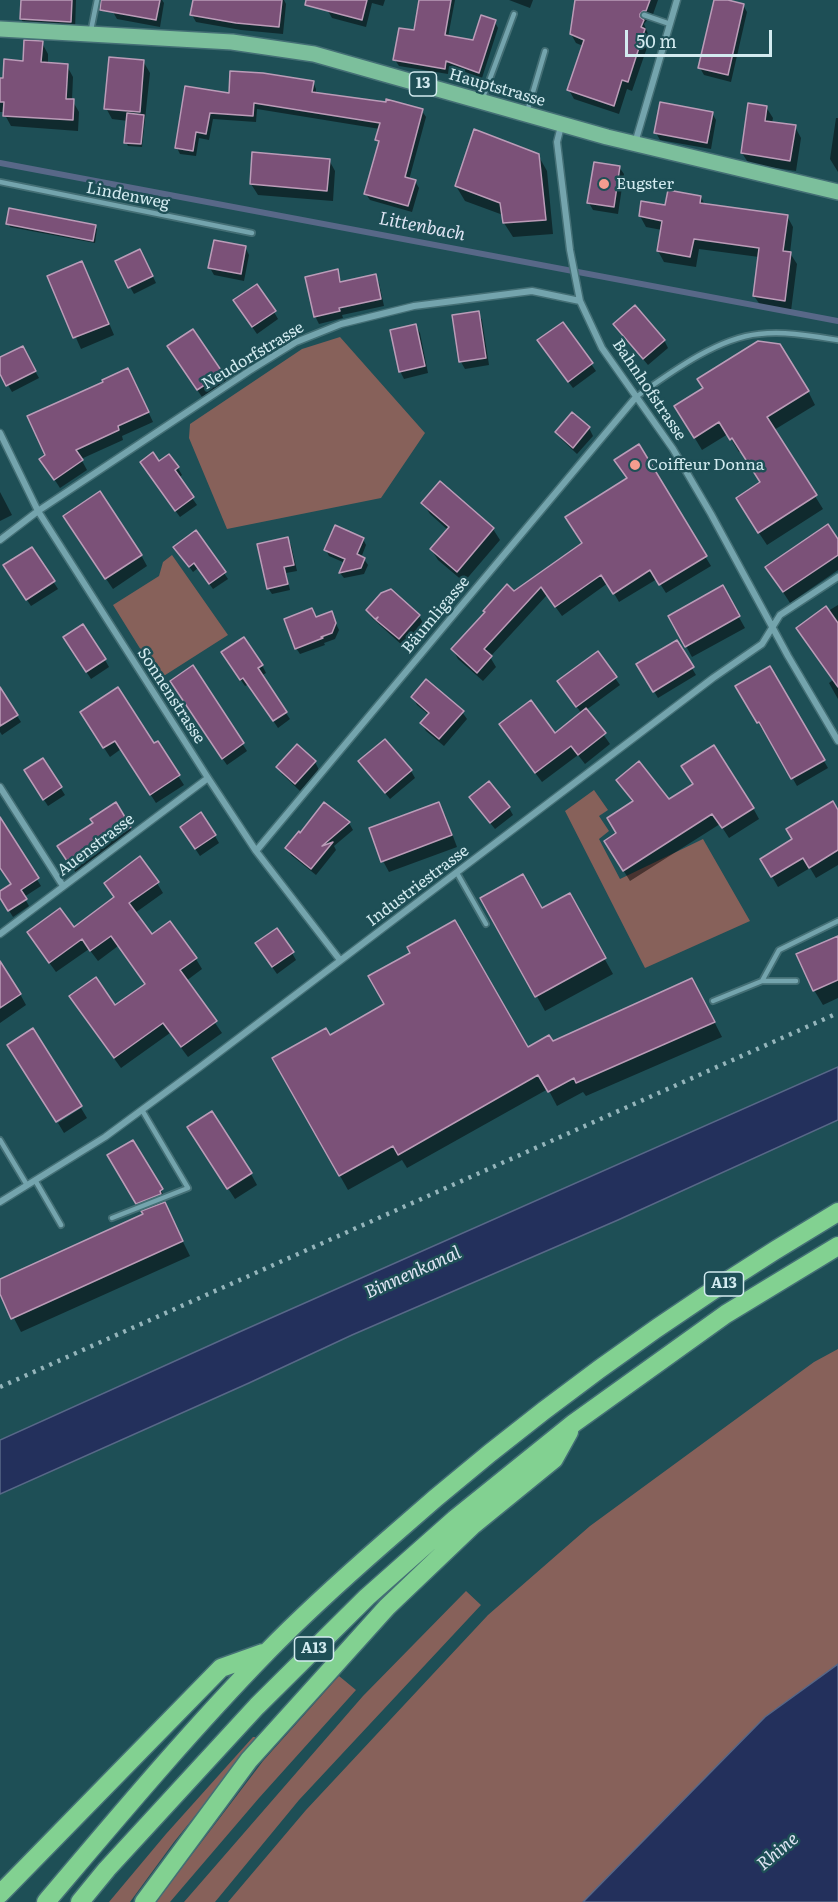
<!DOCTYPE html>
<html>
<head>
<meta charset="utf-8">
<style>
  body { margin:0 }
  #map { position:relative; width:838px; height:1902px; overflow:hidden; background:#1e4f56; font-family:Literata,serif }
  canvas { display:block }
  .scale { position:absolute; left:625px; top:30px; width:147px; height:27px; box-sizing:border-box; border:3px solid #d3ebf0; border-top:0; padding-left:8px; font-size:18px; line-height:21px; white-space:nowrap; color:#d3ebf0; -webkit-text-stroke:4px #1e4f56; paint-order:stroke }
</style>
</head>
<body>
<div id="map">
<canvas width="838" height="1902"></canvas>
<div class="scale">50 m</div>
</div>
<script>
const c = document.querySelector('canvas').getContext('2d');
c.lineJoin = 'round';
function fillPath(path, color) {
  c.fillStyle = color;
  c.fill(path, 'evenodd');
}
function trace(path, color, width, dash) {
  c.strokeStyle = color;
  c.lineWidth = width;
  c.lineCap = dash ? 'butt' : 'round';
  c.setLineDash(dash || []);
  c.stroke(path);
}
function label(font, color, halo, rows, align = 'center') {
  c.font = font + ' Literata,serif';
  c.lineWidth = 5;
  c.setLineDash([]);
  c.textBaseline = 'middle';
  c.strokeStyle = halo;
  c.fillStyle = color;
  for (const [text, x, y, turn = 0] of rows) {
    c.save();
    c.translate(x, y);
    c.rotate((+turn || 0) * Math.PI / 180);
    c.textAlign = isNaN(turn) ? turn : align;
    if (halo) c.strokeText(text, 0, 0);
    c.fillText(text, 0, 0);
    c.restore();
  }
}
fillPath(new Path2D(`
  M340,337L425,433L381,498L227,529L189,438L190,424L302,349Z
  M172,555L228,635L159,679L113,605L159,576L163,562Z
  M594,790L608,810L599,816L609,831L599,839L620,879L703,839L750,921L645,968L565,811Z
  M838,1349V1664L765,1717L583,1902H228L306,1810L488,1615L590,1526L814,1362Z
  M466,1591L481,1605L299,1800L215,1902H184L363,1696Z
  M339,1676L356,1690L259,1798L170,1902H156L263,1761Z
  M253,1737H255L256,1740L174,1842L130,1902H109L166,1834Z`), '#87615a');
const water = new Path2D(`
  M838,1067V1120L618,1220L352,1335L249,1383L0,1494V1440L237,1333Z
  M838,1664V1902H583L765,1717Z`);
fillPath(water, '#23305c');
trace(water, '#586888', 1.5);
fillPath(new Path2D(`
  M22,0H76L75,30L26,27L21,19Z
  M115,0H162L164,3L160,27L117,19L113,12Z
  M195,0H284L286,4L283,34L241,30L196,22L192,15Z
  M331,0H385L383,6L372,3L366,27L332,18L328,11Z
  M421,0H455L448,37L474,42L495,22L498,28L482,78L449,66L448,74L399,66L395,60L416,32Z
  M509,0H533L530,8Z
  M576,0H658L651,20L648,19L644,24L650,39L632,91L627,89L619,114L574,99L569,90L583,46L576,43L571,34Z
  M715,0L743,5L747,12L731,82L704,75L700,68Z
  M42,43L48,54V64L67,66L73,77L72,100L79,112L78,131L11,126L5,115V112H0V79L5,80L25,62Z
  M143,61L150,73L142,147L128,146L126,142L128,121L112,119L106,108Z
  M313,82L316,89V94L422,111L426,117L409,180L415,181L419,188L412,212L370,200L366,194L380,145L377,140L380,129L257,109L256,122L213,119L209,140L199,138L196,156L180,154L177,148L186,88L230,95Z
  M766,107L773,118L772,123L795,127L801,138L796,171L749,164L742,153Z
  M712,113L716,120L711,149L660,140L656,133Z
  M836,118H838V172L830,159Z
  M538,155L547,171L553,234L513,237L504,223L503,215L465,201L456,186Z
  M329,160L335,171L333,201L258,195L251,184Z
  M619,167L624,174L618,214L593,210L589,203Z
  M701,197L705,205L787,216L793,227L790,253L797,264L791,311L761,306L754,296L759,257L699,249L696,267L664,262L658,251L662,230L646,227L640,216Z
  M8,223L95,226L97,229L95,243L10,227Z
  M245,247L249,255L244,281L214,275L210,268Z
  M144,258L156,283L134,294L130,287Z
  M82,263L88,274L114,335L81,349L49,277Z
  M337,271L342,283L375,276L379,283L384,306L342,315L343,318L319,324L315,316Z
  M239,308L274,312L278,319L257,334Z
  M478,313L482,320L489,365L465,369L461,362L454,316Z
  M563,324L596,371L573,388L543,348Z
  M615,325L664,340L668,348L648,365Z
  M416,326L420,333L428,373L404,379L400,371Z
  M22,348L39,378L12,392L0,371V359Z
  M173,354L222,374L226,381L202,397Z
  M133,379L153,422L122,436L123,440L81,459L87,470L60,488L47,468Z
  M808,391L815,405L774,430L823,509L767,545L745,512L762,483L741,451L739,452L728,434L702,450L676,407Z
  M572,414L589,428L593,436L577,454L561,439L556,432Z
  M638,446L711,566L666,593L657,579L619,602L608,583L562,616L547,595L490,657L496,667L483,681L458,659L453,650L514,593L583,544L628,479Z
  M159,463L178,468L182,475L178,478L197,505L180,517L146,470Z
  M440,484L493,529L500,540L464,582L438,560L431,549L448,530L430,514L423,503Z
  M0,492L12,515L0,521Z
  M71,527L141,555L147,566L113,589Z
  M287,539L291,545L297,571L286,573L290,590L272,594L268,588Z
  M363,539L366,545L361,558L364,559L368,565L364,574L344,578L340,573L345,563L329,556L326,550Z
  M838,542V570L790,603L774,578Z
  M32,549L58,589L31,606L9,573Z
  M179,553L224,573L228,579L213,589L198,568L193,572Z
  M722,587L745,628L692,657L670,617Z
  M838,605V699L829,683L833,680L798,629Z
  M368,611L419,616L423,623L403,646L372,618Z
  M331,613L339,630L335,639L324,643L325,645L300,654L296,648L316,618Z
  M676,642L696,675L658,698L638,664Z
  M69,645L105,660L109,667L91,679Z
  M597,653L620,685L586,710L610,744L585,764L578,755L542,782L506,734L555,735L582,714L563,688Z
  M227,660L262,665L266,673L261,676L290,719L278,728L249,684L245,686Z
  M193,667L247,751L227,765L204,732Z
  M770,668L828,768L797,786L764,728L762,729L737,686Z
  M0,689L21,722L2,735L0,732Z
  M413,697L462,712L467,719L444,746L426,731L422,724L429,715L417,705Z
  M87,722L154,745L157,743L184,785L156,803L121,749L110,757Z
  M43,760L65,795L48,806L30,778Z
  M315,762L319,770L300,791L282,774L278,767Z
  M360,762L411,771L415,778L390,799Z
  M618,780L669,801L695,785L753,808L759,819L729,838L720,824L630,881L612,852L618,834L633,803Z
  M325,804L349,823L353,830L334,846L336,850L316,875L291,855L287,848L301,835Z
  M439,804L445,815L457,847L389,872L383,861Z
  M475,804L509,808L513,815L495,829Z
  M838,812V865L816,878L810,868L778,887L762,859Z
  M0,820L41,886L24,897L29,906L13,917L0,896V893L12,885L0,866Z
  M130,828L134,835L76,873L64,854Z
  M186,835L215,836L219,843L200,856Z
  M157,883L163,893L135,913L152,936L196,959L202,969L186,981L222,1033L188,1057L170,1033L121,1068L77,1007H115L146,985L118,946L98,961L89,949L56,972L35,943L74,929Z
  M569,895L613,974L545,1011L482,898L542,910Z
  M838,937V998L823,1005L814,990Z
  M261,951L292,953L296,960L277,974Z
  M0,976L20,994L26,1005L0,1023Z
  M700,994L722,1037L586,1096L583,1092L557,1106L548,1089L407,1168L402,1160L348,1190L274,1059L329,1037L527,1049Z
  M81,1108L87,1118L64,1133L58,1123Z
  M195,1138L251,1174L257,1185L235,1199Z
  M132,1142L165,1197L163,1198V1202L190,1256L21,1332L0,1291V1280L145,1215L109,1156Z`), '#0007');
trace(new Path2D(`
  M0,163L838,321`), '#586888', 6);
const building = new Path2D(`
  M21,0H72L71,22L20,19Z
  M101,0H160L156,20L100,10Z
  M193,0H282L279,27L236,23L190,15Z
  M306,0H367L362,20L305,5Z
  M419,0H451L445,35L473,40L481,15L496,20L479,73L446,61L445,69L393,60L399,28L414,30Z
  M575,0H650L646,11H643L640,14V17L644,20L641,27L645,29L628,82L622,80L614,106L567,90L584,40L570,34Z
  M714,0H728L744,4L728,75L698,68Z
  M24,40L43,41L41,62L68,64L66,99H74L73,120L3,116L4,102H0V78H3L4,59L23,61Z
  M109,57L144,60L140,112L104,109Z
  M230,71L263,73L314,81L312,92L386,102V99L423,109L405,177L416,180L408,206L364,194L379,141L375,140L380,123L254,103L253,116L210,113L206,134L196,132L193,151L175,148L185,86L229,93Z
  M660,102L713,112L707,143L654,133Z
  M748,103L767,106L765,121L796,125L790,161L741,153Z
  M127,113L144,115L141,144L124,143Z
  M474,129L539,154L546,220L503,223L500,203L455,186Z
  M252,152L330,159L327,191L250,184Z
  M594,162L620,166L614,207L587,203Z
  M668,190L701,196L700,203L788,215L783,251L791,252L785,301L753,296L759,248L694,239L690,257L657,251L662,221L639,216L641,201L665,205Z
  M9,208L96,225L93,241L6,224Z
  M214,240L246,246L241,274L208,268Z
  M140,249L153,276L128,288L115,261Z
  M82,261L109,324L73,338L47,276Z
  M338,269L340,282L376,274L381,299L339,308L340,311L314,317L305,277Z
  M257,284L276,311L252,327L233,300Z
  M635,305L665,340L643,359L613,324Z
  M479,311L486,358L459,362L452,315Z
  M563,322L593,363L568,382L537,340Z
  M416,324L425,366L399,372L390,330Z
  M193,329L223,373L197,390L167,346Z
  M758,341L780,344L809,391L767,417L817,495L758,533L736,498L760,482L732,438L730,440L719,422L694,438L674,406L703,388L697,379Z
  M23,346L36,371L6,386L0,374V357Z
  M128,368L149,412L118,426L119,430L76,450L83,460L54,480L39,459L45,455L27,416L103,382L102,380Z
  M572,412L590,427L573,448L555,432Z
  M639,444L707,556L659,585L650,570L613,594L601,575L555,607L541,587L484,649L492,656L477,673L451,649L485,612L483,611L507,584L514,591L582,543L565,517L627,478L614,460Z
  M153,452L159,461L169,454L179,467L175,470L194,497L175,511L140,462Z
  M440,481L494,528L457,572L430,549L449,527L421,503Z
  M100,491L142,555L105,579L63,516Z
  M828,524L838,539V555L783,592L765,567Z
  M335,525L364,538L357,554L365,558L361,568L339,573L345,559L324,550Z
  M196,530L226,572L209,584L194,563L189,567L173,547Z
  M288,537L294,565L284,567L288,584L267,589L257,544Z
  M32,547L55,581L26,600L3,565Z
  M723,585L740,616L685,647L668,616Z
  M391,589L420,615L399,639L376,620L378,617L375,619L366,610L381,593Z
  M826,606L838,623V687L796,628Z
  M312,608L316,617L332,611L336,623L332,633L321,637L323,638L295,649L284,619Z
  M83,624L106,659L86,672L63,637Z
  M244,637L263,665L258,668L287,712L273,721L243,678L240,680L221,652Z
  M677,640L694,667L653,692L636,664Z
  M598,651L617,677L576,707L557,681Z
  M193,665L244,743L222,759L170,681Z
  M770,666L825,760L791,779L759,722L757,723L735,686Z
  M426,679L464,711L439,739L420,723L429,713L411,697Z
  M0,687L18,715L0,726Z
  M118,687L154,743L158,741L180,775L150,795L115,741L103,748L80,712Z
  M531,700L555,733L586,708L606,733L578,755L571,746L535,773L499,724Z
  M385,739L412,770L385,793L358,761Z
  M297,744L316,761L295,784L276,767Z
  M714,745L754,808L722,828L712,814L623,871L604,841L616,833L607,818L633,801L616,780L639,761L669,799L693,784L681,766Z
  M43,758L62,787L43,800L24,770Z
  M489,781L510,807L490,823L469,797Z
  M833,801L838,810V850L809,868L803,858L771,877L760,859L792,839L786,829Z
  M116,802L131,827L71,867L57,846L93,823L90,819Z
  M324,802L350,822L322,846L333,842L311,869L285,848L299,831L300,833Z
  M439,802L452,835L381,862L369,828Z
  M201,812L216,835L195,849L180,827Z
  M0,817L39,878L21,890L27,899L8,911L0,898V891L11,884L0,868Z
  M140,856L159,882L129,903L152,934L170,921L197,958L180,970L217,1021L181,1047L163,1023L114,1058L69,996L96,977L115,1005L145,984L111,936L90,951L82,939L49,963L27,932L60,908L74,927L114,897L104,883Z
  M523,874L542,908L570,893L606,958L535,997L480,898Z
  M455,920L528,1047L549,1035L553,1041L692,978L715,1022L576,1083L574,1078L548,1092L538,1075L398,1155L393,1146L339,1176L272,1058L326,1028L330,1035L384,1004L368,976L410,953L407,947Z
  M277,928L294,952L272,967L255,943Z
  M838,936V980L813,991L796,954Z
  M0,961L21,994L0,1008Z
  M33,1028L82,1106L56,1122L7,1045Z
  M212,1111L252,1173L227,1189L187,1127Z
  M133,1140L163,1189L160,1191L161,1194L136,1204L107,1155Z
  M165,1202L183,1241L11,1319L0,1294V1279L143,1214L141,1211Z`);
fillPath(building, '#7b5178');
trace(building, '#bb9cb8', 1.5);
const lane = new Path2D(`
  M644,15L670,24
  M91,30L97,0
  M482,100L514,14
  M527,112L545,51
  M0,182L252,233
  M636,397C670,373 717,338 759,334C786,331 812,336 838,340
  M457,873L486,924
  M762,981H796
  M713,1001L762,981L779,950L838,921
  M0,1140L27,1185
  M35,1180L61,1225
  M112,1218L188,1188L142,1110`);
const street = new Path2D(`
  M561,126L557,142L570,250L580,301L602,348L673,449L711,514L788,656L838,741
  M635,143L677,0
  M0,433L38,511L208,778L256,851L340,960
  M0,540L38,511L249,371L296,342L341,324L414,306L532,291L580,301
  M0,787L63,886
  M256,851L636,397
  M0,934L208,778
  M0,1202L105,1137L200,1067L713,678L762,644L780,615L838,577`);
const primary = new Path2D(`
  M0,29L232,42L314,54L607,137L838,192`);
const highway = new Path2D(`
  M0,1894L221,1668L263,1653
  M46,1902C118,1817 190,1731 267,1652C304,1614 344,1578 384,1543C524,1418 676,1308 838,1212
  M80,1902L107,1869L257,1706L367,1597L455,1519L574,1423L726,1314L838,1246
  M144,1902L249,1760L324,1677L387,1607L473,1525L554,1459L569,1432`);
trace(lane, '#446f75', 8);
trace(street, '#446f75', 9);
trace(primary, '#446f75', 18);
trace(highway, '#446f75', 21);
trace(lane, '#74a4ad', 4.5);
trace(street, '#74a4ad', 6);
trace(primary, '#7cbf9c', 15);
trace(highway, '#82d191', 18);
trace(new Path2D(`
  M0,1387L838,1013`), '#95b5bb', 4.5, [3, 6]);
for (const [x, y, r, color] of [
  [604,184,6,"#f59d8f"],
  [635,465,6,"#f59d8f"]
]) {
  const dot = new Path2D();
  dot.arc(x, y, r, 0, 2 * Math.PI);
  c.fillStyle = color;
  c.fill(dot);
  trace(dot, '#1e4f56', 2);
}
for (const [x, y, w] of [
  [423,84,27],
  [724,1284,39],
  [314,1649,39]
]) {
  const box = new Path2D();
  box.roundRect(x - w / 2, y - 12, w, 24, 4.5);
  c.fillStyle = '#1e4f56';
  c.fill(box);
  trace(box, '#d3ebf0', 1.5);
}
label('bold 15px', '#d3ebf0', null, [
  ["13",423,84],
  ["A13",724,1284],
  ["A13",314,1649]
]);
label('16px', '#d3ebf0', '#1e4f56', [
  ["Hauptstrasse",497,88,16],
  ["Lindenweg",128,196,11],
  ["Neudorfstrasse",253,356,-31],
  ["Bahnhofstrasse",649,390,56],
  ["Bäumligasse",436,615,-50],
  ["Sonnenstrasse",171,696,57],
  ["Auenstrasse",96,845,-37],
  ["Industriestrasse",418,886,-37]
]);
label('16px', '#d3ebf0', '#1e4f56', [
  ["Eugster",616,184],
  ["Coiffeur Donna",647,465]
], 'left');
label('italic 18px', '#dee4f3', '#1e4f56', [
  ["Littenbach",422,227,11],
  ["Binnenkanal",413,1273,-24],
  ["Rhine",778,1852,-40]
]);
</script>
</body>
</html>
